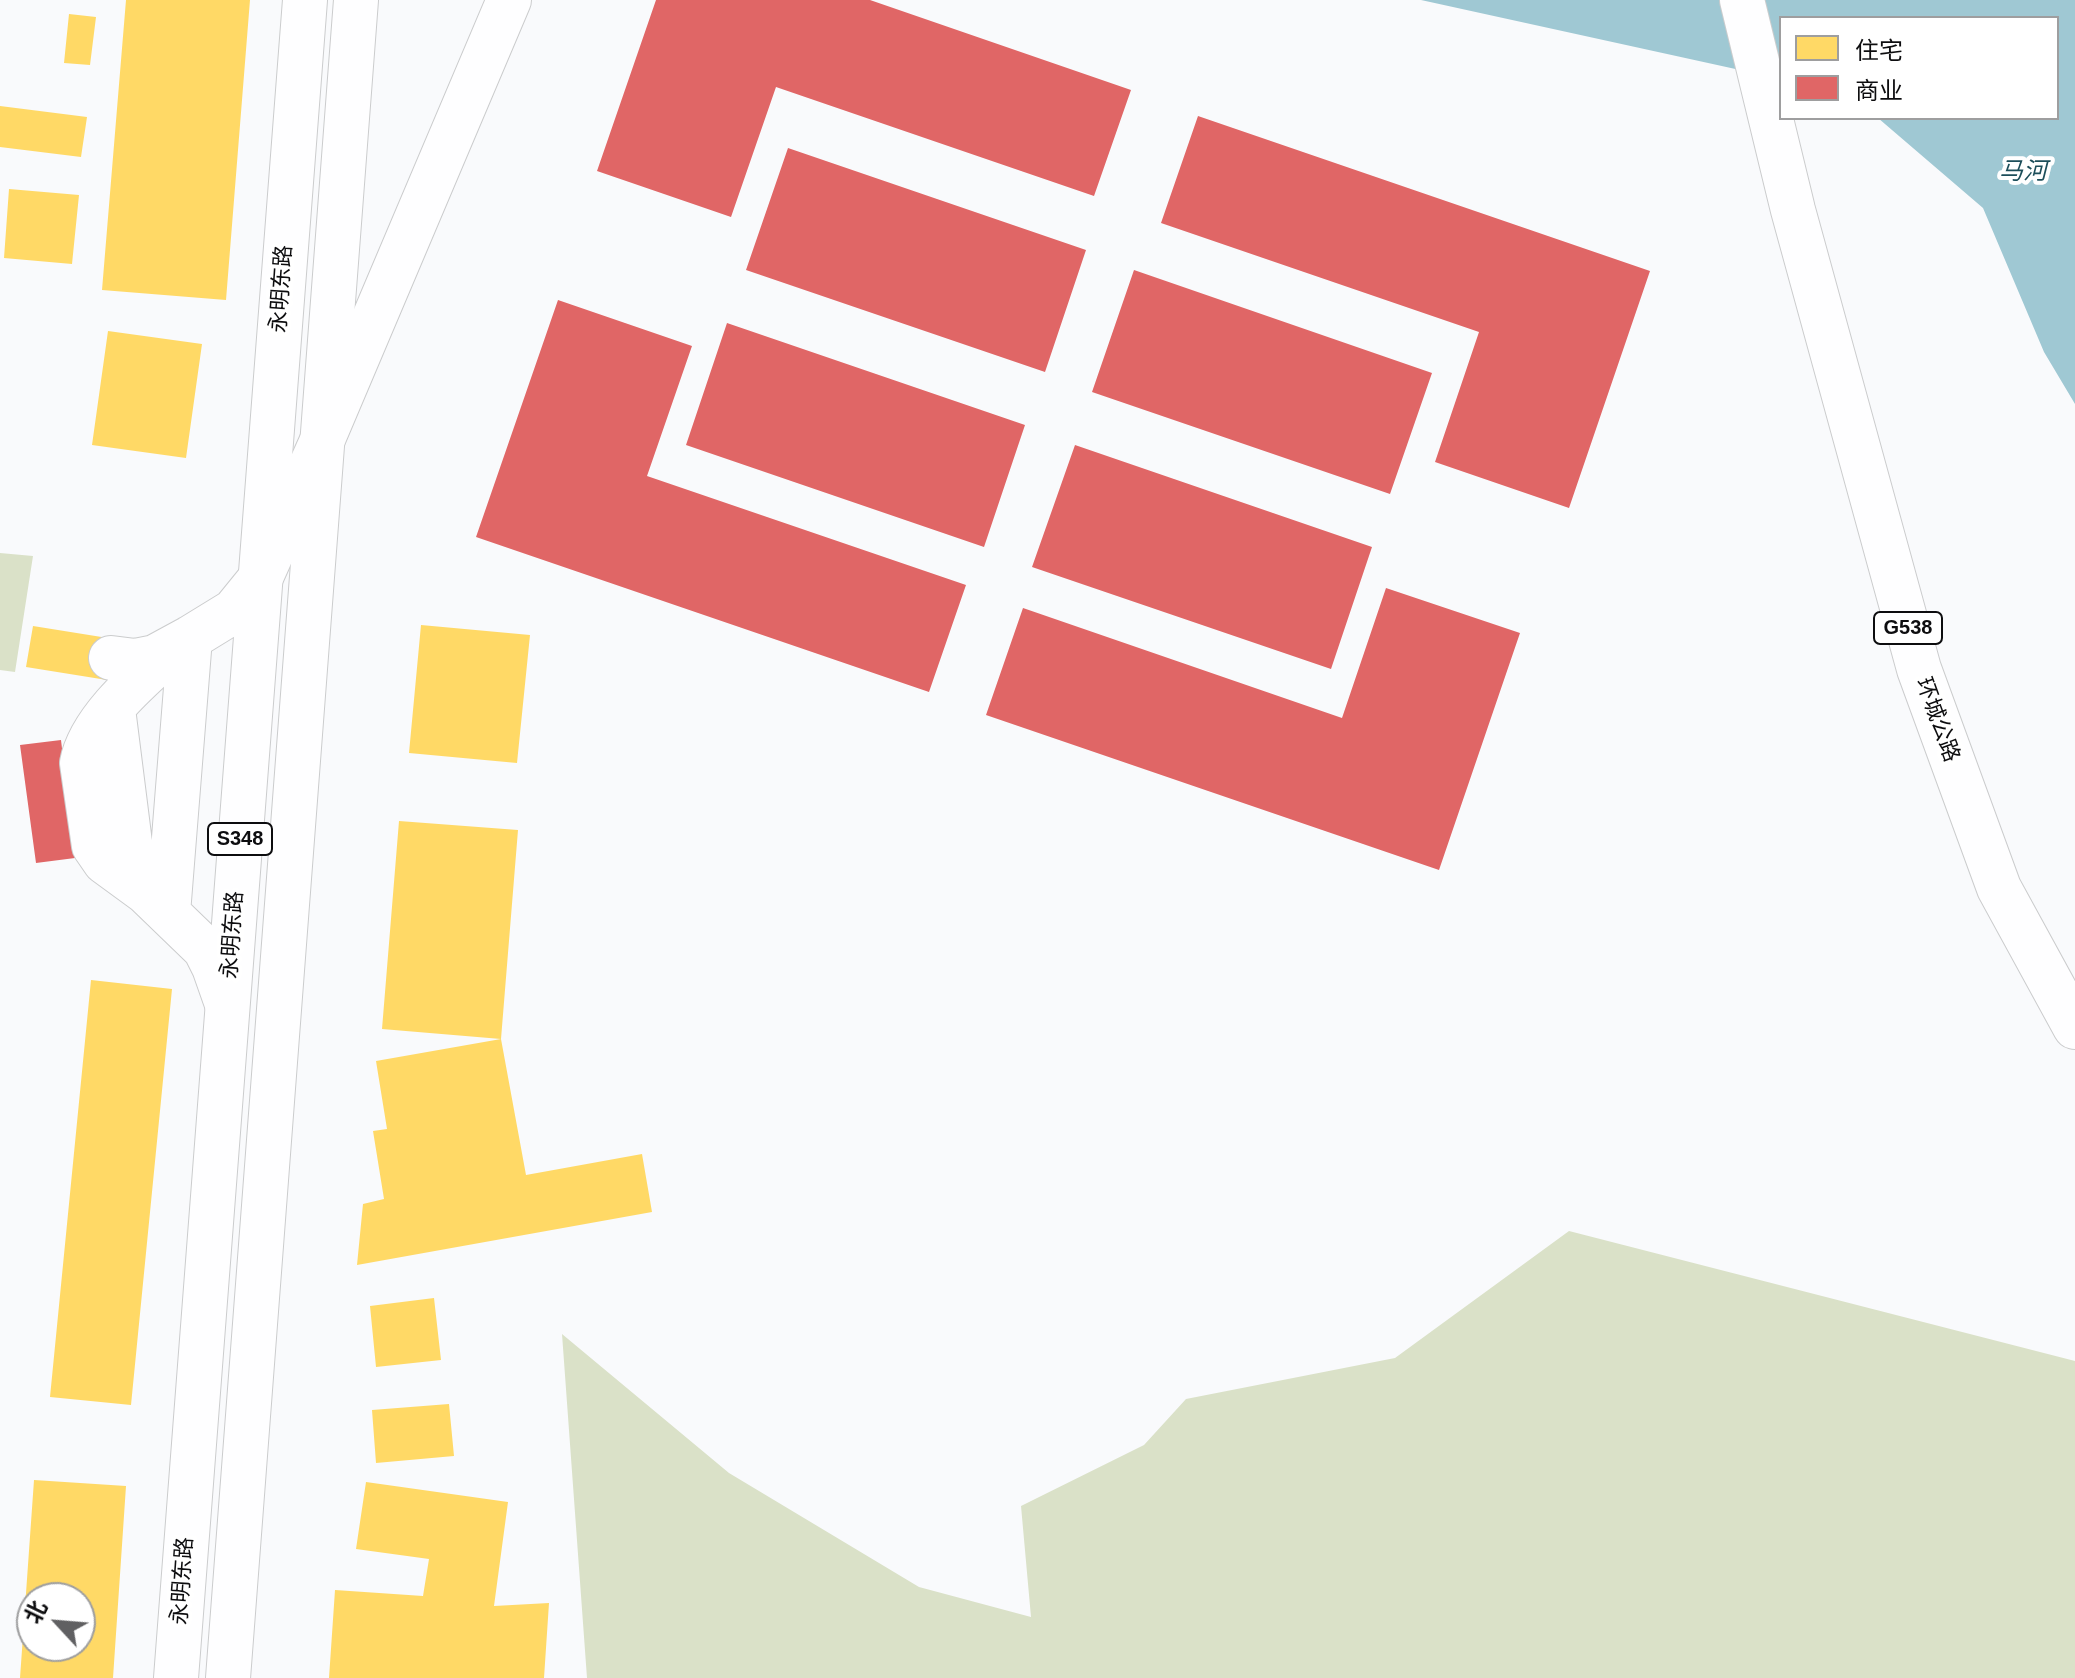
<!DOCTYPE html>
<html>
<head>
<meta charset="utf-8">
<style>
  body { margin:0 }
  #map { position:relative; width:2075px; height:1678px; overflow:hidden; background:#f9fafc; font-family:Arial,"Noto Sans SC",sans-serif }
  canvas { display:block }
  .legend { position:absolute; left:1779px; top:16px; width:280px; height:104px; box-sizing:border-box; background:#fff; border:2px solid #9e9e9f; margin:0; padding:10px 14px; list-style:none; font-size:24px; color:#0d0d0f }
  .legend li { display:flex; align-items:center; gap:16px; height:40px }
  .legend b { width:40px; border:2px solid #9e9e9f }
  .north { position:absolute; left:16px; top:1582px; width:80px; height:80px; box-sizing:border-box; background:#fff; border:2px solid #9e9e9f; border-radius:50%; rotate:296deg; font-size:22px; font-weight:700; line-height:32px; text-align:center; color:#0d0d0f }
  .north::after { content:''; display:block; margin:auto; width:28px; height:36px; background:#606062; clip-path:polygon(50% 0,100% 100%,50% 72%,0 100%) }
</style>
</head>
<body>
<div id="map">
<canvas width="2075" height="1678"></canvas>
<ul class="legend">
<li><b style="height:22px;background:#ffd966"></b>住宅</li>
<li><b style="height:22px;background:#e06666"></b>商业</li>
</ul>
<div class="north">北</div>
</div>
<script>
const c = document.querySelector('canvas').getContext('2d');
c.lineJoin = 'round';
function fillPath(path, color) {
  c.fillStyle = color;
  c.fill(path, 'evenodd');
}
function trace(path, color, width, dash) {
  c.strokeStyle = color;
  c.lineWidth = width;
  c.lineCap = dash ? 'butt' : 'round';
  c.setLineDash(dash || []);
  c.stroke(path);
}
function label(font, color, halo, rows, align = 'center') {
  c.font = font + ' Arial,"Noto Sans SC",sans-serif';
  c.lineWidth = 8;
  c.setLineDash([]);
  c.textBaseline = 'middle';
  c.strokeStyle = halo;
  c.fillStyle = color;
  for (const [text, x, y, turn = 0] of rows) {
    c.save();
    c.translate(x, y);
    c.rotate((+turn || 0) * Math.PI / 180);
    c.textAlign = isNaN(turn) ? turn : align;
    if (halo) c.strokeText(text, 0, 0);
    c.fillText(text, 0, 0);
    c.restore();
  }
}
fillPath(new Path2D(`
  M0,553L33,556L15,672L0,670Z
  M1569,1231L2075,1361V1678H587L562,1334L729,1473L919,1587L1031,1617L1021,1506L1144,1445L1186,1399L1395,1358Z`), '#dae1c8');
fillPath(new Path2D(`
  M1421,0H2075V404L2044,352L1983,208L1878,118H2057V18H1781V79Z`), '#9fc8d3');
fillPath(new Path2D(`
  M126,0H250L226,300L102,290Z
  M69,14L96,17L90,65L64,63Z
  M0,106L87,117L81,157L0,147Z
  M9,189L79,195L72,264L4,258Z
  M108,331L202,344L186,458L92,445Z
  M421,625L530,635L517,763L409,753Z
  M33,626L114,639L107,680L26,667Z
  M399,821L518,830L501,1039L382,1029Z
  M91,980L172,989L131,1405L50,1397Z
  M501,1039L526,1175L642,1154L652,1212L357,1265L363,1204L384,1199L373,1131L387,1129L376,1061Z
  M434,1298L441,1360L376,1367L370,1306Z
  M449,1404L454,1456L376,1463L372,1410Z
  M34,1480L126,1486L113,1678H20ZM32,1598H80V1646H32Z
  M366,1482L508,1502L494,1606L549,1603L544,1678H329L335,1590L423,1596L429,1559L356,1549Z`), '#ffd966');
fillPath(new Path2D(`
  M656,0H870L1131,90L1094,196L776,87L731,217L597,171Z
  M1198,116L1650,271L1569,508L1435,462L1479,332L1161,223Z
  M788,148L1086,250L1045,372L746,270Z
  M1134,270L1432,373L1390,494L1092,392Z
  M558,300L692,346L647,476L966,585L929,692L476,537Z
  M727,323L1025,425L984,547L686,445Z
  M1075,445L1372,547L1331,669L1032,567Z
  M1386,588L1520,633L1439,870L986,715L1023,608L1342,718Z
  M61,740L75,858L36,863L20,745Z`), '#e06666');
const minor = new Path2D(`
  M173,649C142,677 90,720 82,763L94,846L105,862L146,892L205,949L214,967L227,1004
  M111,658L135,661L155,657L190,638L234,611L260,579L322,441L509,0
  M113,709L135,883
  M168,913L190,638`);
const major = new Path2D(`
  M176,1678L305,0
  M228,1678L356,0`);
const highway = new Path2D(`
  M1742,0L1793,210L1919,669L1999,888L2075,1027`);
trace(minor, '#cbcccd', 46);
trace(major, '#cbcccd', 46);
trace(highway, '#cbcccd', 46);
trace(minor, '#fefeff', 44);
trace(major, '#fefeff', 44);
trace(highway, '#fefeff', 44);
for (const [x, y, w] of [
  [1908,628,68],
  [240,839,64]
]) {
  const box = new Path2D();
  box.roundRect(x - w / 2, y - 16, w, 32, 6);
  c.fillStyle = '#fff';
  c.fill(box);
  trace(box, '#0d0d0f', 2);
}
label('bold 20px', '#0d0d0f', null, [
  ["G538",1908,628],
  ["S348",240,839]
]);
label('22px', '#0d0d0f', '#fff', [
  ["永明东路",282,289,-86],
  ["环城公路",1937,720,70],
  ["永明东路",233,935,-86],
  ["永明东路",183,1581,-86]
]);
label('italic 24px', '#1c4e5a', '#fff', [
  ["马河",2023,172]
]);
</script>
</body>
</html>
